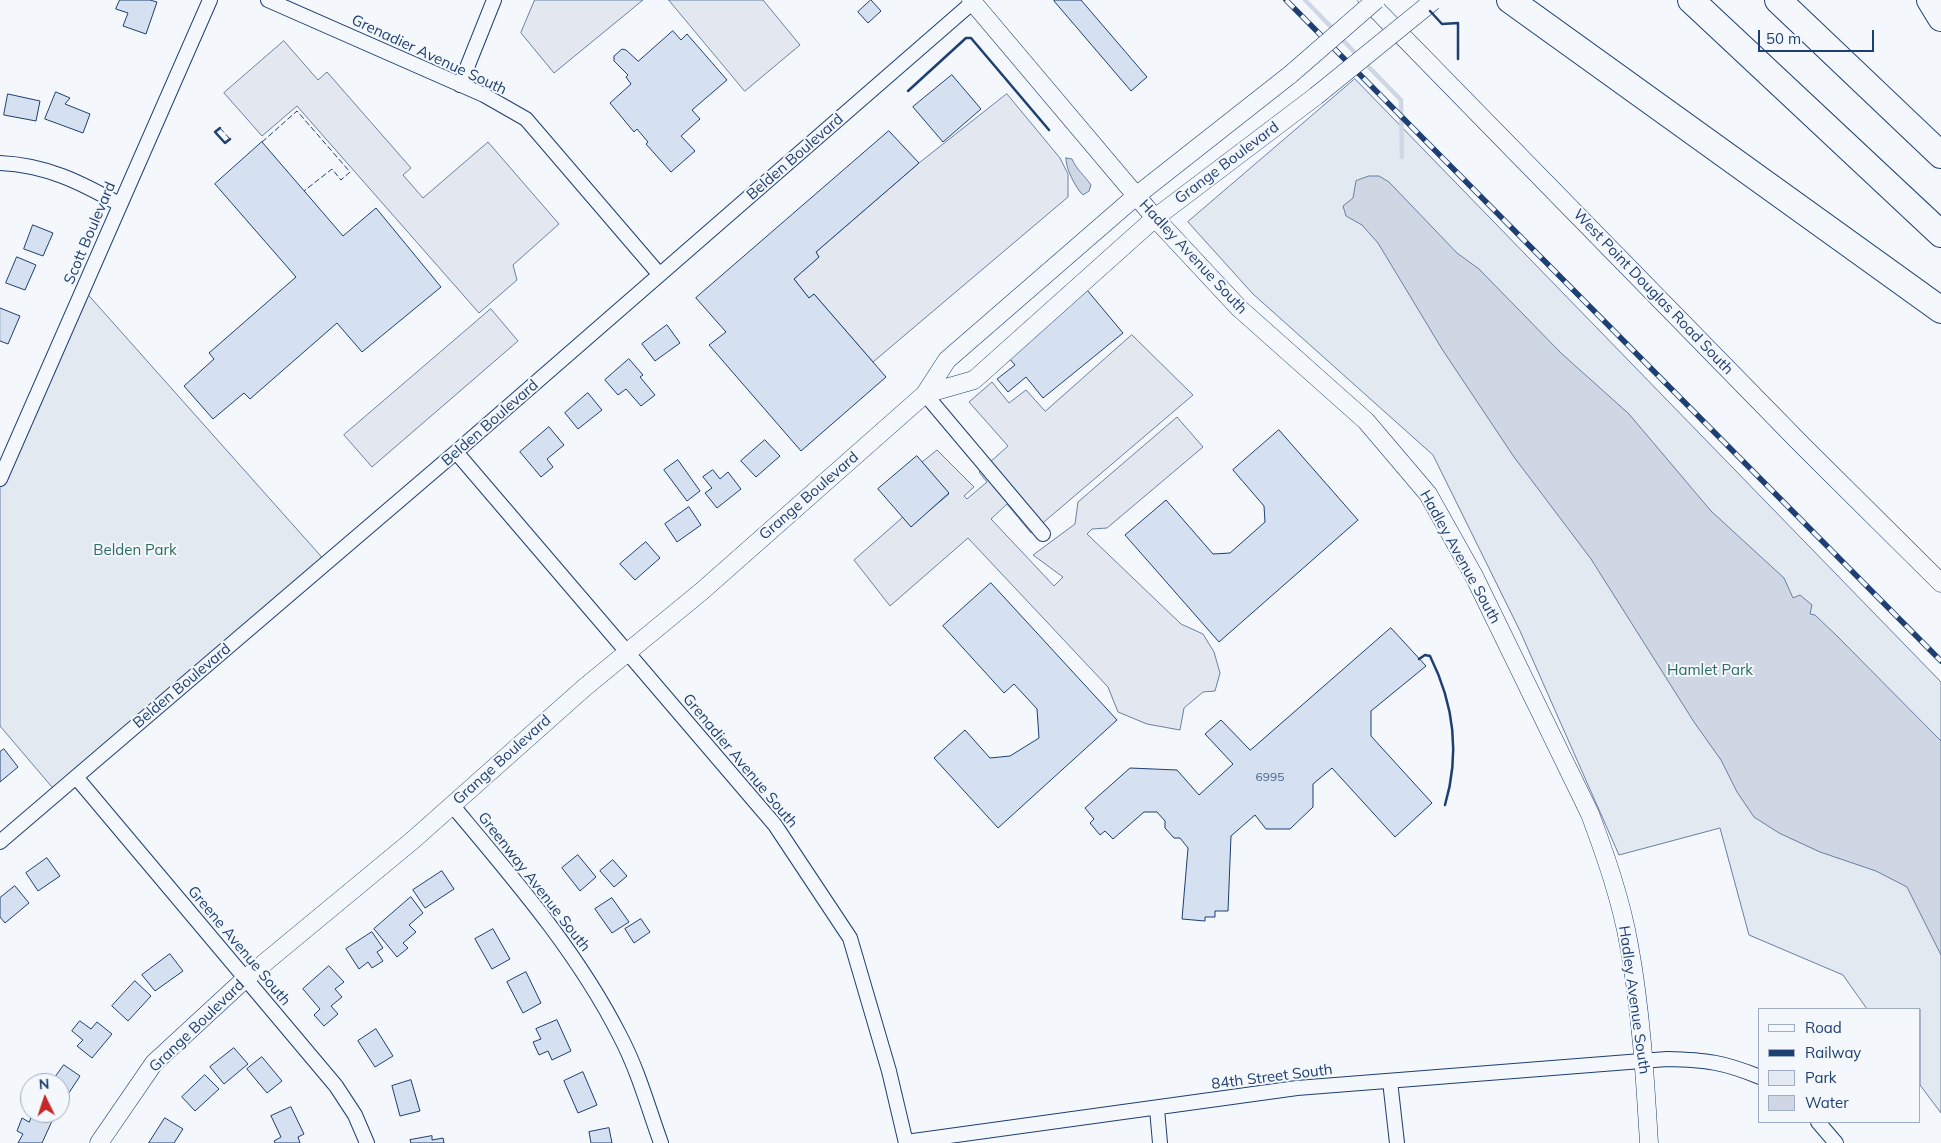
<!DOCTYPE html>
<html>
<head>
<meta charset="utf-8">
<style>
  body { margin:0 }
  #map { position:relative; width:1941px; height:1143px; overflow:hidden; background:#f4f7fb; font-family:Mulish,sans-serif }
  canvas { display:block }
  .legend { position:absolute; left:1758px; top:1008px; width:162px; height:115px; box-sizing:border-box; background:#f4f7fb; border:1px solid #9eadc5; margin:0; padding:6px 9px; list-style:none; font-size:15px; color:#1d3f73 }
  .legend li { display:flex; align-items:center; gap:10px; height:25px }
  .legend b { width:25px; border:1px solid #9eadc5 }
  .north { position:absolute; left:20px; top:1073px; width:50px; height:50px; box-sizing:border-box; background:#f4f7fb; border:1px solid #9eadc5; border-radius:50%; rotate:356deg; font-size:14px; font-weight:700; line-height:20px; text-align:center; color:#1d3f73 }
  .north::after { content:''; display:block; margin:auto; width:18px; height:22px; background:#c62828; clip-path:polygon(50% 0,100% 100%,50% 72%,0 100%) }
  .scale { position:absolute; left:1758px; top:30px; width:116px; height:22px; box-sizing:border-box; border:2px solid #1d3f73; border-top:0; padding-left:6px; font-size:15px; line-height:18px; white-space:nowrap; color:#1d3f73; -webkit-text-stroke:4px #f4f7fb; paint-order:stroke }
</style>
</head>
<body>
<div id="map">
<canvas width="1941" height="1143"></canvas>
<ul class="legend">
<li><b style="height:6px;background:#f4f7fb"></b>Road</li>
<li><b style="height:6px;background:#1d3f73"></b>Railway</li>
<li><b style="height:14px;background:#e3e9f0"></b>Park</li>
<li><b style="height:14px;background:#cfd7e4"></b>Water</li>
</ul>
<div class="north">N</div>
<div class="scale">50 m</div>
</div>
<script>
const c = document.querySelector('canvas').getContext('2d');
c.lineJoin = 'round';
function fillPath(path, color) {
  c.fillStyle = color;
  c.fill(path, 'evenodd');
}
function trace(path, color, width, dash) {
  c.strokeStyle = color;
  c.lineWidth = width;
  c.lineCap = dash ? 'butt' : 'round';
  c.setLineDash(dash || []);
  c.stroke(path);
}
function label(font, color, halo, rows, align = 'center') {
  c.font = font + ' Mulish,sans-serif';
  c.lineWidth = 4;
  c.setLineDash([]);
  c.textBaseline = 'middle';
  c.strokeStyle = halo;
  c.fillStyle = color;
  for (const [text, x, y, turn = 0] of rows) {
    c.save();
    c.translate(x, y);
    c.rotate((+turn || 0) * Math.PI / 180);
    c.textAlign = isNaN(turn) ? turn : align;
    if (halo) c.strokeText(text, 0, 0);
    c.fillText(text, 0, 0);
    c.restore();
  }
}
const green = new Path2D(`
  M1355,79L1941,682V1113L1920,1085V1009H1867L1843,975L1749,935L1720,828L1619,855L1520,631L1433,455L1253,294L1188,222Z
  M83,289L327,563L57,793L0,726V479Z`);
fillPath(green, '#e3e9f0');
trace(green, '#687fa3', 1);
const parking = new Path2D(`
  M535,0H643L554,73L521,33Z
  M669,0H763L800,45L745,91Z
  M284,41L318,80L327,72L411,168L403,175L423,198L488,142L559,224L513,265L517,280L479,313L297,106L262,136L224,93Z
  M1007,94L1060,158L1068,174V197L873,362L814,294L809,298L794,279L819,257L816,252L919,163Z
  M491,309L518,341L372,467L344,435Z
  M1132,335L1193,395L1031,533L1007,504L991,519L1054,586L1063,577L1033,555L1075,524L1078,502L1177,417L1203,447L1107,528L1092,529L1087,534L1181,624L1203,634L1214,652L1220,673L1215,691L1203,692L1184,708L1180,730L1147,724L1118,712L1108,687L968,538L890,606L854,560L903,517L911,526L949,494L922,462L937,450L974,487L964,496L967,499L987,482L979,472L1008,446L969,402L992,382L1009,403L1026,390L1045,411Z`);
fillPath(parking, '#e3e8f0');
trace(parking, '#687fa3', 1);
const water = new Path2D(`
  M1066,158L1072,159C1076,169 1085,176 1091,185L1089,191L1083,195C1076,189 1065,167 1066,158Z
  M1369,176H1379L1389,182L1457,253L1479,269L1561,353L1629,414L1711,511L1784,578L1793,598L1800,595L1812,605L1810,614L1815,615L1836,635L1941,741V955L1907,887L1876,871L1820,852L1779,833L1754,817L1737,792L1721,760L1694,722L1591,559L1514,457L1442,349L1378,243L1362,225L1346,216L1343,206L1353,198L1356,181Z`);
fillPath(water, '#cfd7e4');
trace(water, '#687fa3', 1);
trace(new Path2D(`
  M1305,0L1334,30
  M1339,36L1358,56
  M1363,61L1401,100L1402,157`), '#cfd7e4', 4.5);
const building = new Path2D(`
  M120,0H150L157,2L146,34L123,26L128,13L116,9Z
  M871,0L881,11L868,23L858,12Z
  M1056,0H1081L1147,77L1131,91L1054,1Z
  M673,31L681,40L687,34L727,80L692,110L700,119L681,136L695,151L671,172L646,144L648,142L637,129L634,132L610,103L631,84L626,77L628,75L614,61V56L622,49L626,50L638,61Z
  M952,75L981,109L943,142L913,107Z
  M56,92L70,98L65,104L90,114L83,133L45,119Z
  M8,94L40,101L36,121L4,115Z
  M889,131L919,163L816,252L819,257L794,279L809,298L814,294L886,377L801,451L709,345L726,332L696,298Z
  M262,142L343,236L376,208L441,287L362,352L337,323L250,399L244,393L213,419L184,386L214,359L209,353L296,277L215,184Z
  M33,225L53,233L43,256L24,249Z
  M17,257L36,265L25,290L6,283Z
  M1087,290L1123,333L1043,398L1026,377L1008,392L997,379L1015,365L1007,356Z
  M0,308L20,316L8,344L0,341Z
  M667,325L680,343L655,361L642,344Z
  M629,359L643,375L640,377L655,395L641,406L626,389L618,395L605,380Z
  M588,393L602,410L578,429L565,413Z
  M549,427L564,445L547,459L553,467L541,477L520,452Z
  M1279,430L1358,520L1219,642L1125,535L1166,500L1213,554L1230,553L1265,522L1264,506L1233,470Z
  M765,440L780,456L756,477L741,461Z
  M917,456L949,493L911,527L878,489Z
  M678,460L700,491L687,501L664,470Z
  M713,470L720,479L728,472L741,489L717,508L705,493L712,488L703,477Z
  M689,507L701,525L677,542L665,524Z
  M646,542L660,558L635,580L620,564Z
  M991,583L1117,720L998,828L934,758L965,730L990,758L1010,756L1039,738L1037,709L1014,684L1004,693L943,626Z
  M1391,628L1426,666L1371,711V736L1432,803L1395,837L1332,768L1313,784V807L1290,829H1266L1255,815L1231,836L1228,911H1215V917H1205V921L1182,919L1188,848L1180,838H1174L1165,828V821L1157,812H1144L1113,839L1105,831L1100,835L1090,823L1094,819L1085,808L1130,768L1177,770L1199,795L1233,764L1205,734L1221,720L1250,750Z
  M4,749L18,767L0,782V752Z
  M578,855L596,877L580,891L562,868Z
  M47,858L60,876L38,891L26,873Z
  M613,860L627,876L614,887L600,871Z
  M442,871L454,889L425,908L413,890Z
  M15,886L29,903L5,923L0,917V898Z
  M411,897L423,913L409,925L416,932L403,943L408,948L397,957L374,929Z
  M612,898L629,922L612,933L595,909Z
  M641,919L650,932L634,943L625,929Z
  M493,929L510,959L492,969L475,939Z
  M372,932L383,948L377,952L383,961L372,968L368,962L359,969L346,949Z
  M170,954L183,971L155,991L142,975Z
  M329,966L344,982L335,989L342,997L331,1006L338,1014L324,1026L314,1015L320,1009L303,989Z
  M526,972L541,1003L523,1013L507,982Z
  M135,981L151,996L128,1021L112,1006Z
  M557,1020L571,1051L552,1060L548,1051L539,1055L533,1042L541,1039L536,1029Z
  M80,1021L91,1029L97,1022L112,1034L92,1058L77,1046L83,1040L72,1031Z
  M376,1029L393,1056L375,1067L358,1041Z
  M234,1048L248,1064L224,1084L210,1067Z
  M262,1057L282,1081L267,1093L247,1069Z
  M64,1065L80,1076L61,1105L60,1083H51Z
  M583,1072L597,1105L578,1113L564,1081Z
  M205,1075L219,1089L195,1111L182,1097Z
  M411,1080L420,1111L400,1116L392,1086Z
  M291,1107L304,1134L298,1137L300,1143H275L274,1141L281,1137L271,1116Z
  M33,1113L52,1121L42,1143H18L23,1134L17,1131L22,1118L29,1122Z
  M165,1118L183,1129L174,1143H149Z
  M609,1128L612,1143H591L589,1132Z
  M432,1136V1140L443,1138L444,1143H411L410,1140Z`);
fillPath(building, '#d5e0f0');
trace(building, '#1d3f73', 1);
const minor = new Path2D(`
  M268,0L484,95L526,119L659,274
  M460,85L494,0
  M0,163C46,165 80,182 119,204
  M925,394L1043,534
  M456,452L775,825L850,938L889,1071L906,1143
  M0,479L210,0
  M76,777L336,1086L355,1115L367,1143
  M452,805C513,878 577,951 620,1036C638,1070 648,1107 661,1143
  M0,842L456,452L973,2
  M1390,1081L1397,1143
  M1157,1109L1160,1143
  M1818,1122L1836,1143
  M906,1142L1297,1088L1667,1059C1707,1060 1723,1062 1760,1077`);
const tertiary = new Path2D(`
  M971,0L1155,218L1239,308L1366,421L1428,494L1474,576L1590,814C1606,857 1621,900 1629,945C1641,1010 1645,1077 1649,1143
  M1367,0L1802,445L1941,583
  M925,394L974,380L1155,218L1316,96
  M99,1143L154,1063L245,979L413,840L584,688L702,591L925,394L947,360L1136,196L1291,74`);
const motorway = new Path2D(`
  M1510,0L1941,310
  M1691,0L1941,234
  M1778,0L1941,155
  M1930,0L1941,18`);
trace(minor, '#1d3f73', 16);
trace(tertiary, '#1d3f73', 19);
trace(motorway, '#1d3f73', 28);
trace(minor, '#f4f7fb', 14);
trace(tertiary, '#f4f7fb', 18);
trace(motorway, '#f4f7fb', 26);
const rail = new Path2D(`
  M1286,0L1941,661`);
trace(rail, '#1d3f73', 5.5);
trace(rail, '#f4f7fb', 4, [11]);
const tertiaryBridge = new Path2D(`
  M1291,74L1376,0
  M1316,96L1433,1`);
trace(tertiaryBridge, '#1d3f73', 19, []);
trace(tertiaryBridge, '#f4f7fb', 18);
trace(new Path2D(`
  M220,128L230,139
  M262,142L297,111L350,172L341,180L332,169L304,191`), '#1d3f73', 1, [6, 2.5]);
trace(new Path2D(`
  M1430,11L1442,24L1458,23V59
  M908,91L966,38H971L1049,130
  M220,128L215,132L225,143L230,139
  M1419,659L1425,655L1430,656C1454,704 1460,754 1445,805`), '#1d3f73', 2.5);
label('12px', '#4b6792', null, [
  ["6995",1270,777]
]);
label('15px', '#1d3f73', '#f4f7fb', [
  ["Grenadier Avenue South",429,55,25],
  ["Belden Boulevard",795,157,-41],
  ["Grange Boulevard",1227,163,-37],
  ["Scott Boulevard",90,233,-67],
  ["Hadley Avenue South",1193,257,47],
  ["West Point Douglas Road South",1653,292,46],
  ["Belden Boulevard",490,423,-41],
  ["Grange Boulevard",809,496,-41],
  ["Hadley Avenue South",1460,557,61],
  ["Belden Boulevard",182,686,-40],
  ["Grange Boulevard",502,760,-42],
  ["Grenadier Avenue South",740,761,50],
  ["Greenway Avenue South",534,882,52],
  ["Greene Avenue South",239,946,50],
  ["Hadley Avenue South",1634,1000,82],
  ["Grange Boulevard",197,1026,-44],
  ["84th Street South",1272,1077,-7]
]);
label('15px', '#2c6c60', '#f4f7fb', [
  ["Belden Park",135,550],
  ["Hamlet Park",1710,670]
]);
</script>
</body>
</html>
